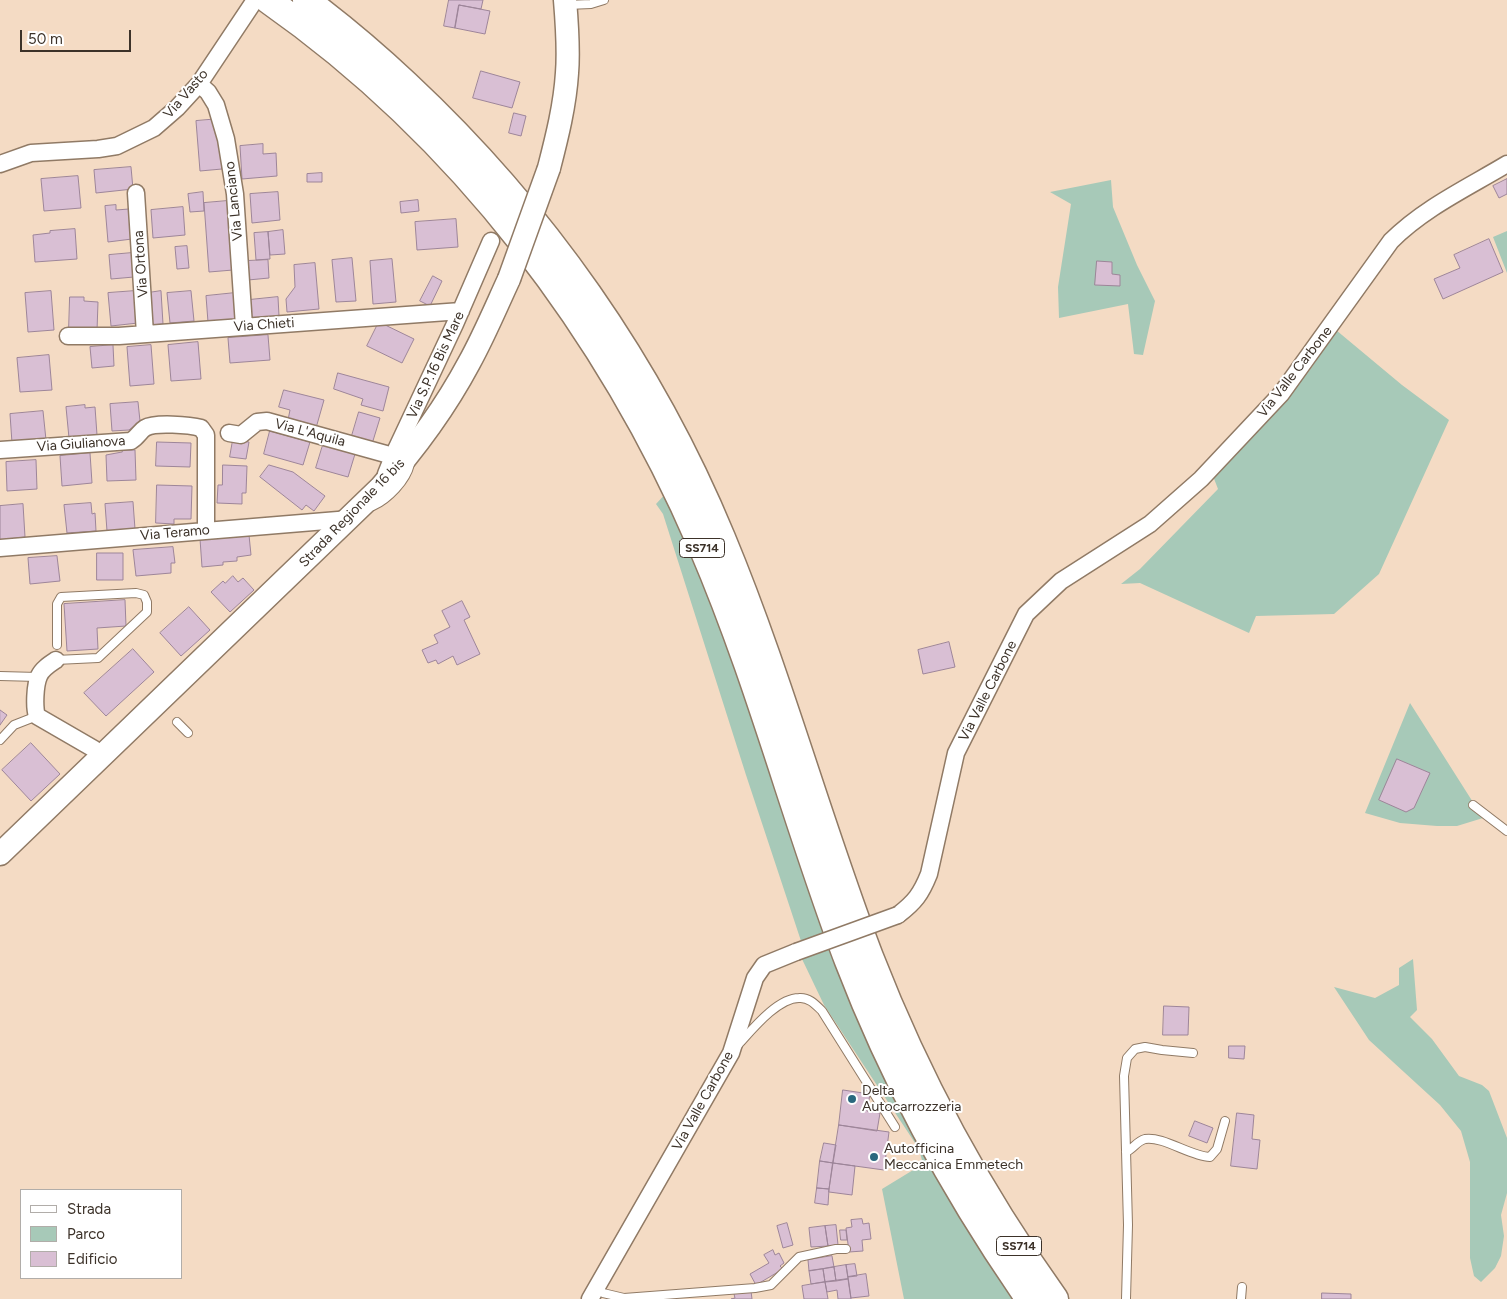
<!DOCTYPE html>
<html>
<head>
<meta charset="utf-8">
<style>
  body { margin:0 }
  #map { position:relative; width:1507px; height:1299px; overflow:hidden; background:#f4dbc4; font-family:Figtree,sans-serif }
  canvas { display:block }
  .legend { position:absolute; left:20px; top:1189px; width:162px; height:90px; box-sizing:border-box; background:#fff; border:1px solid #b1ada9; margin:0; padding:6px 9px; list-style:none; font-size:15px; color:#3c3229 }
  .legend li { display:flex; align-items:center; gap:10px; height:25px }
  .legend b { width:25px; border:1px solid #b1ada9 }
  .scale { position:absolute; left:20px; top:30px; width:111px; height:22px; box-sizing:border-box; border:2px solid #3c3229; border-top:0; padding-left:6px; font-size:15px; line-height:18px; white-space:nowrap; color:#3c3229; -webkit-text-stroke:4px #fff; paint-order:stroke }
</style>
</head>
<body>
<div id="map">
<canvas width="1507" height="1299"></canvas>
<ul class="legend">
<li><b style="height:6px;background:#fff"></b>Strada</li>
<li><b style="height:14px;background:#a7c9b8"></b>Parco</li>
<li><b style="height:14px;background:#d9bfd4"></b>Edificio</li>
</ul>
<div class="scale">50 m</div>
</div>
<script>
const c = document.querySelector('canvas').getContext('2d');
c.lineJoin = 'round';
function fillPath(path, color) {
  c.fillStyle = color;
  c.fill(path, 'evenodd');
}
function trace(path, color, width, dash) {
  c.strokeStyle = color;
  c.lineWidth = width;
  c.lineCap = dash ? 'butt' : 'round';
  c.setLineDash(dash || []);
  c.stroke(path);
}
function label(font, color, halo, rows, align = 'center') {
  c.font = font + ' Figtree,sans-serif';
  c.lineWidth = 4;
  c.setLineDash([]);
  c.textBaseline = 'middle';
  c.strokeStyle = halo;
  c.fillStyle = color;
  for (const [text, x, y, turn = 0] of rows) {
    c.save();
    c.translate(x, y);
    c.rotate((+turn || 0) * Math.PI / 180);
    c.textAlign = isNaN(turn) ? turn : align;
    if (halo) c.strokeText(text, 0, 0);
    c.fillText(text, 0, 0);
    c.restore();
  }
}
fillPath(new Path2D(`
  M1111,180L1113,207L1137,265L1155,301L1143,355L1134,354L1128,304L1059,318L1058,287L1071,204L1050,192Z
  M1507,231V273L1493,237Z
  M1336,330L1402,385L1449,420L1379,574L1334,614L1256,616L1249,633L1140,583L1121,584L1140,569L1218,489L1213,476L1281,407L1312,367Z
  M668,491L731,645L825,932L801,941L746,775L663,514L656,504Z
  M1410,703L1483,818L1457,826H1437L1400,823L1365,813Z
  M831,949L838,972L856,1018L880,1064L1015,1299H904L882,1189L923,1164L919,1149L824,1005L802,959Z
  M1413,959L1417,1010L1410,1017L1432,1039L1459,1076L1482,1085L1489,1091L1507,1138V1193L1501,1215L1504,1236L1501,1256L1495,1268L1481,1282L1474,1276L1470,1258V1162L1461,1131L1440,1105L1369,1040L1334,987L1375,998L1399,985V968Z`), '#a7c9b8');
const building = new Path2D(`
  M449,0H483L481,9L459,5L455,28L444,26Z
  M459,5L490,11L485,34L455,28Z
  M481,71L520,82L512,108L473,98Z
  M514,113L526,116L521,136L509,133Z
  M219,119L222,169L200,171L196,121Z
  M263,144V154L276,153L277,176L242,179L240,146Z
  M131,167L133,189L96,193L94,170Z
  M322,173V182H307V174Z
  M78,176L81,208L44,211L41,179Z
  M1507,179V194L1499,198L1493,186Z
  M203,192L204,211L190,212L188,194Z
  M278,192L280,220L252,223L250,194Z
  M418,200L419,211L401,213L400,202Z
  M227,201L233,270L209,272L204,203Z
  M116,205V210L129,209L132,239L108,242L105,206Z
  M183,207L185,235L153,238L151,210Z
  M456,219L458,247L417,250L415,222Z
  M75,229L77,259L35,262L33,235L50,233V231Z
  M283,230L285,254L270,255L268,232Z
  M268,232L270,259L256,260L254,233Z
  M1489,239L1503,272L1443,299L1434,279L1460,268L1454,255Z
  M187,246L189,268L177,269L175,247Z
  M132,253L134,277L111,279L109,255Z
  M352,258L356,301L336,302L332,260Z
  M392,259L396,302L373,304L370,261Z
  M268,260L269,278L248,280L246,261Z
  M1097,261L1112,262V274L1120,275V286L1095,285Z
  M315,263L319,309L287,312L286,299L295,287L294,265Z
  M433,276L442,281L430,306L420,301Z
  M51,291L54,330L28,332L25,293Z
  M135,291L138,323L111,326L108,293Z
  M161,291L163,324L151,325L148,293Z
  M191,291L194,321L170,323L167,293Z
  M235,293L237,319L208,322L206,296Z
  M70,297H84V301L98,302L97,331L69,330Z
  M278,297L279,316L251,318L249,300Z
  M379,322L414,339L402,363L367,346Z
  M268,335L270,360L230,363L228,338Z
  M198,342L201,379L171,381L168,345Z
  M113,345L114,366L92,368L90,347Z
  M151,345L154,384L130,386L127,347Z
  M49,355L52,390L20,392L17,358Z
  M338,373L389,387L383,411L361,405L363,399L334,389Z
  M284,390L324,400L316,428L288,420L290,410L279,407Z
  M138,402L140,421L129,430L112,431L110,404Z
  M85,405V408L95,407L97,435L69,438L66,407Z
  M43,411L46,440L12,443L10,414Z
  M359,412L380,418L372,444L351,439Z
  M270,431L310,442L303,465L264,454Z
  M233,440L249,442L246,459L230,457Z
  M157,442L191,443L190,467L156,466Z
  M323,445L355,454L348,477L316,468Z
  M122,450H135L136,480L107,481L106,455L122,452Z
  M90,453L92,483L62,486L60,456Z
  M36,460L37,489L7,491L6,462Z
  M223,465L247,466L246,493H242V504L217,503L218,485H222Z
  M269,465L293,472L325,496L314,511L306,505L302,510L260,477Z
  M157,485L192,486L191,519H174V524L156,523Z
  M133,502L135,529L107,531L105,504Z
  M91,503L92,514L95,513L96,531L67,533L64,505Z
  M23,504L25,537L0,540V506Z
  M249,535L251,555L237,557V561L223,562V565L202,567L200,539Z
  M173,547L175,563H171V573L136,576L133,550Z
  M97,553H123V580H97Z
  M57,556L60,581L30,584L28,558Z
  M233,576L238,582L243,578L254,590L230,612L211,592L223,581L225,583Z
  M125,600L126,626L97,628L98,649L67,651L64,604Z
  M462,601L470,617L464,620L480,654L457,665L453,656L438,664L436,660L428,663L422,650L438,643L434,635L450,627L442,611Z
  M189,607L210,630L181,656L160,633Z
  M949,642L955,667L923,674L918,650Z
  M133,649L154,672L106,716L84,693Z
  M0,710L7,715L0,725Z
  M31,743L60,774L31,801L2,770Z
  M1397,759L1430,773L1414,808L1406,812L1379,800Z
  M1164,1006L1189,1007L1188,1035H1163Z
  M1229,1046H1245L1244,1059L1229,1058Z
  M843,1090L870,1094L867,1111L880,1113L877,1131L839,1125Z
  M1237,1113L1254,1115L1252,1139L1260,1140L1257,1169L1231,1166Z
  M1195,1121L1213,1128L1207,1143L1189,1136Z
  M839,1125L889,1132L884,1170L833,1163Z
  M824,1143L836,1145L833,1163L820,1161Z
  M820,1161L833,1163L829,1189L817,1188Z
  M833,1163L855,1166L852,1195L829,1192Z
  M817,1188L829,1189L828,1205L815,1203Z
  M862,1219L863,1224L869,1223L871,1239L862,1240L863,1251L849,1252L846,1228L852,1227L851,1220Z
  M787,1223L793,1245L783,1248L777,1226Z
  M836,1225L838,1245L828,1246L825,1226Z
  M825,1226L828,1246L811,1247L809,1228Z
  M840,1230H846L847,1240H841Z
  M773,1250L775,1255L779,1253L784,1263L780,1266L783,1269L756,1285L750,1274L769,1263L764,1255Z
  M832,1256L834,1267L809,1271L808,1260Z
  M855,1264L857,1276L848,1277L846,1265Z
  M846,1265L848,1279L836,1281L834,1267Z
  M834,1267L836,1281L825,1282L823,1269Z
  M823,1269L825,1282L811,1284L809,1271Z
  M866,1274L869,1296L851,1298L848,1277Z
  M848,1279L851,1299H838L837,1290L827,1292L825,1282Z
  M825,1282L828,1299H804L802,1286Z
  M751,1291L752,1299H731L735,1298L734,1294Z
  M1322,1293L1351,1294V1299H1322Z`);
fillPath(building, '#d9bfd4');
trace(building, '#9d8599', 1);
const service = new Path2D(`
  M567,5L591,4L604,0
  M373,506C388,499 406,481 410,464
  M56,660L98,658L147,612V602L144,595L136,593L61,597L57,604V645
  M0,676L38,677
  M177,722L188,733
  M0,740L14,725L37,716
  M1473,805L1507,831
  M737,1046C751,1031 777,998 799,998C809,997 816,1005 822,1011L895,1127
  M1126,1152C1133,1149 1137,1141 1145,1139C1163,1136 1190,1156 1210,1157L1217,1149L1225,1121
  M598,1286L603,1293L624,1298L755,1288L771,1285L799,1257L836,1249H846
  M1126,1299L1128,1225L1124,1076L1127,1058L1135,1049L1145,1047L1162,1050L1193,1053
  M1241,1299L1242,1287`);
const minor = new Path2D(`
  M199,84L208,92L216,105L226,139L235,194L244,326
  M0,164L31,153L98,149L117,146L154,128L177,108L199,84L255,0
  M136,193L145,334
  M68,336H119L461,311
  M229,433L241,435L257,422L267,421L393,456
  M0,450L131,441C138,437 140,431 145,428C155,422 190,425 201,428L206,435V531
  M386,474L394,454L455,324L491,241
  M0,548L350,519
  M56,660C50,664 42,669 39,676C35,685 34,707 37,716L94,749L102,756
  M898,915C915,902 921,894 929,874L956,753L1026,614L1061,581L1150,524L1201,479L1281,394L1391,241C1424,208 1467,188 1507,164
  M590,1299L731,1053L755,978L764,965L796,952`);
const secondary = new Path2D(`
  M549,168C557,137 565,105 567,73C569,49 567,24 565,0
  M0,854L380,488C414,450 445,408 469,363C484,336 496,307 509,279`);
const trunk = new Path2D(`
  M268,0C462,136 609,331 702,547C760,682 796,824 848,961C894,1081 956,1194 1029,1299
  M306,0C341,26 374,54 406,84C542,211 651,366 722,538C779,675 817,818 870,957C917,1078 979,1193 1055,1299`);
trace(service, '#907a65', 10);
trace(minor, '#907a65', 19);
trace(secondary, '#907a65', 25);
trace(trunk, '#907a65', 29);
trace(service, '#fff', 8);
trace(minor, '#fff', 16);
trace(secondary, '#fff', 22);
trace(trunk, '#fff', 26);
const minorBridge = new Path2D(`
  M796,952L898,915`);
const secondaryBridge = new Path2D(`
  M509,279L549,168`);
trace(minorBridge, '#907a65', 19, []);
trace(secondaryBridge, '#907a65', 25, []);
trace(minorBridge, '#fff', 16);
trace(secondaryBridge, '#fff', 22);
for (const [x, y, r, color] of [
  [852,1099,5,"#2a687e"],
  [874,1157,5,"#2a687e"]
]) {
  const dot = new Path2D();
  dot.arc(x, y, r, 0, 2 * Math.PI);
  c.fillStyle = color;
  c.fill(dot);
  trace(dot, '#fff', 2);
}
for (const [x, y, w] of [
  [702,548,45],
  [1019,1246,45]
]) {
  const box = new Path2D();
  box.roundRect(x - w / 2, y - 9.5, w, 19, 4);
  c.fillStyle = '#fff';
  c.fill(box);
  trace(box, '#3c3229', 1);
}
label('bold 12px', '#3c3229', null, [
  ["SS714",702,548],
  ["SS714",1019,1246]
]);
label('14px', '#3c3229', '#fff', [
  ["Via Vasto",186,94,-49],
  ["Via Lanciano",234,201,-96],
  ["Via Ortona",141,264,-94],
  ["Via Chieti",264,325,-4],
  ["Via S.P.16 Bis Mare",436,365,-65],
  ["Via Valle Carbone",1295,372,-52],
  ["Via L'Aquila",310,433,15],
  ["Via Giulianova",81,444,-4],
  ["Strada Regionale 16 bis",352,513,-46],
  ["Via Teramo",175,533,-5],
  ["Via Valle Carbone",988,691,-63],
  ["Via Valle Carbone",703,1101,-61]
]);
label('14px', '#3c3229', '#fff', [
  ["Delta",862,1091],
  ["Autocarrozzeria",862,1107],
  ["Autofficina",884,1149],
  ["Meccanica Emmetech",884,1165]
], 'left');
</script>
</body>
</html>
